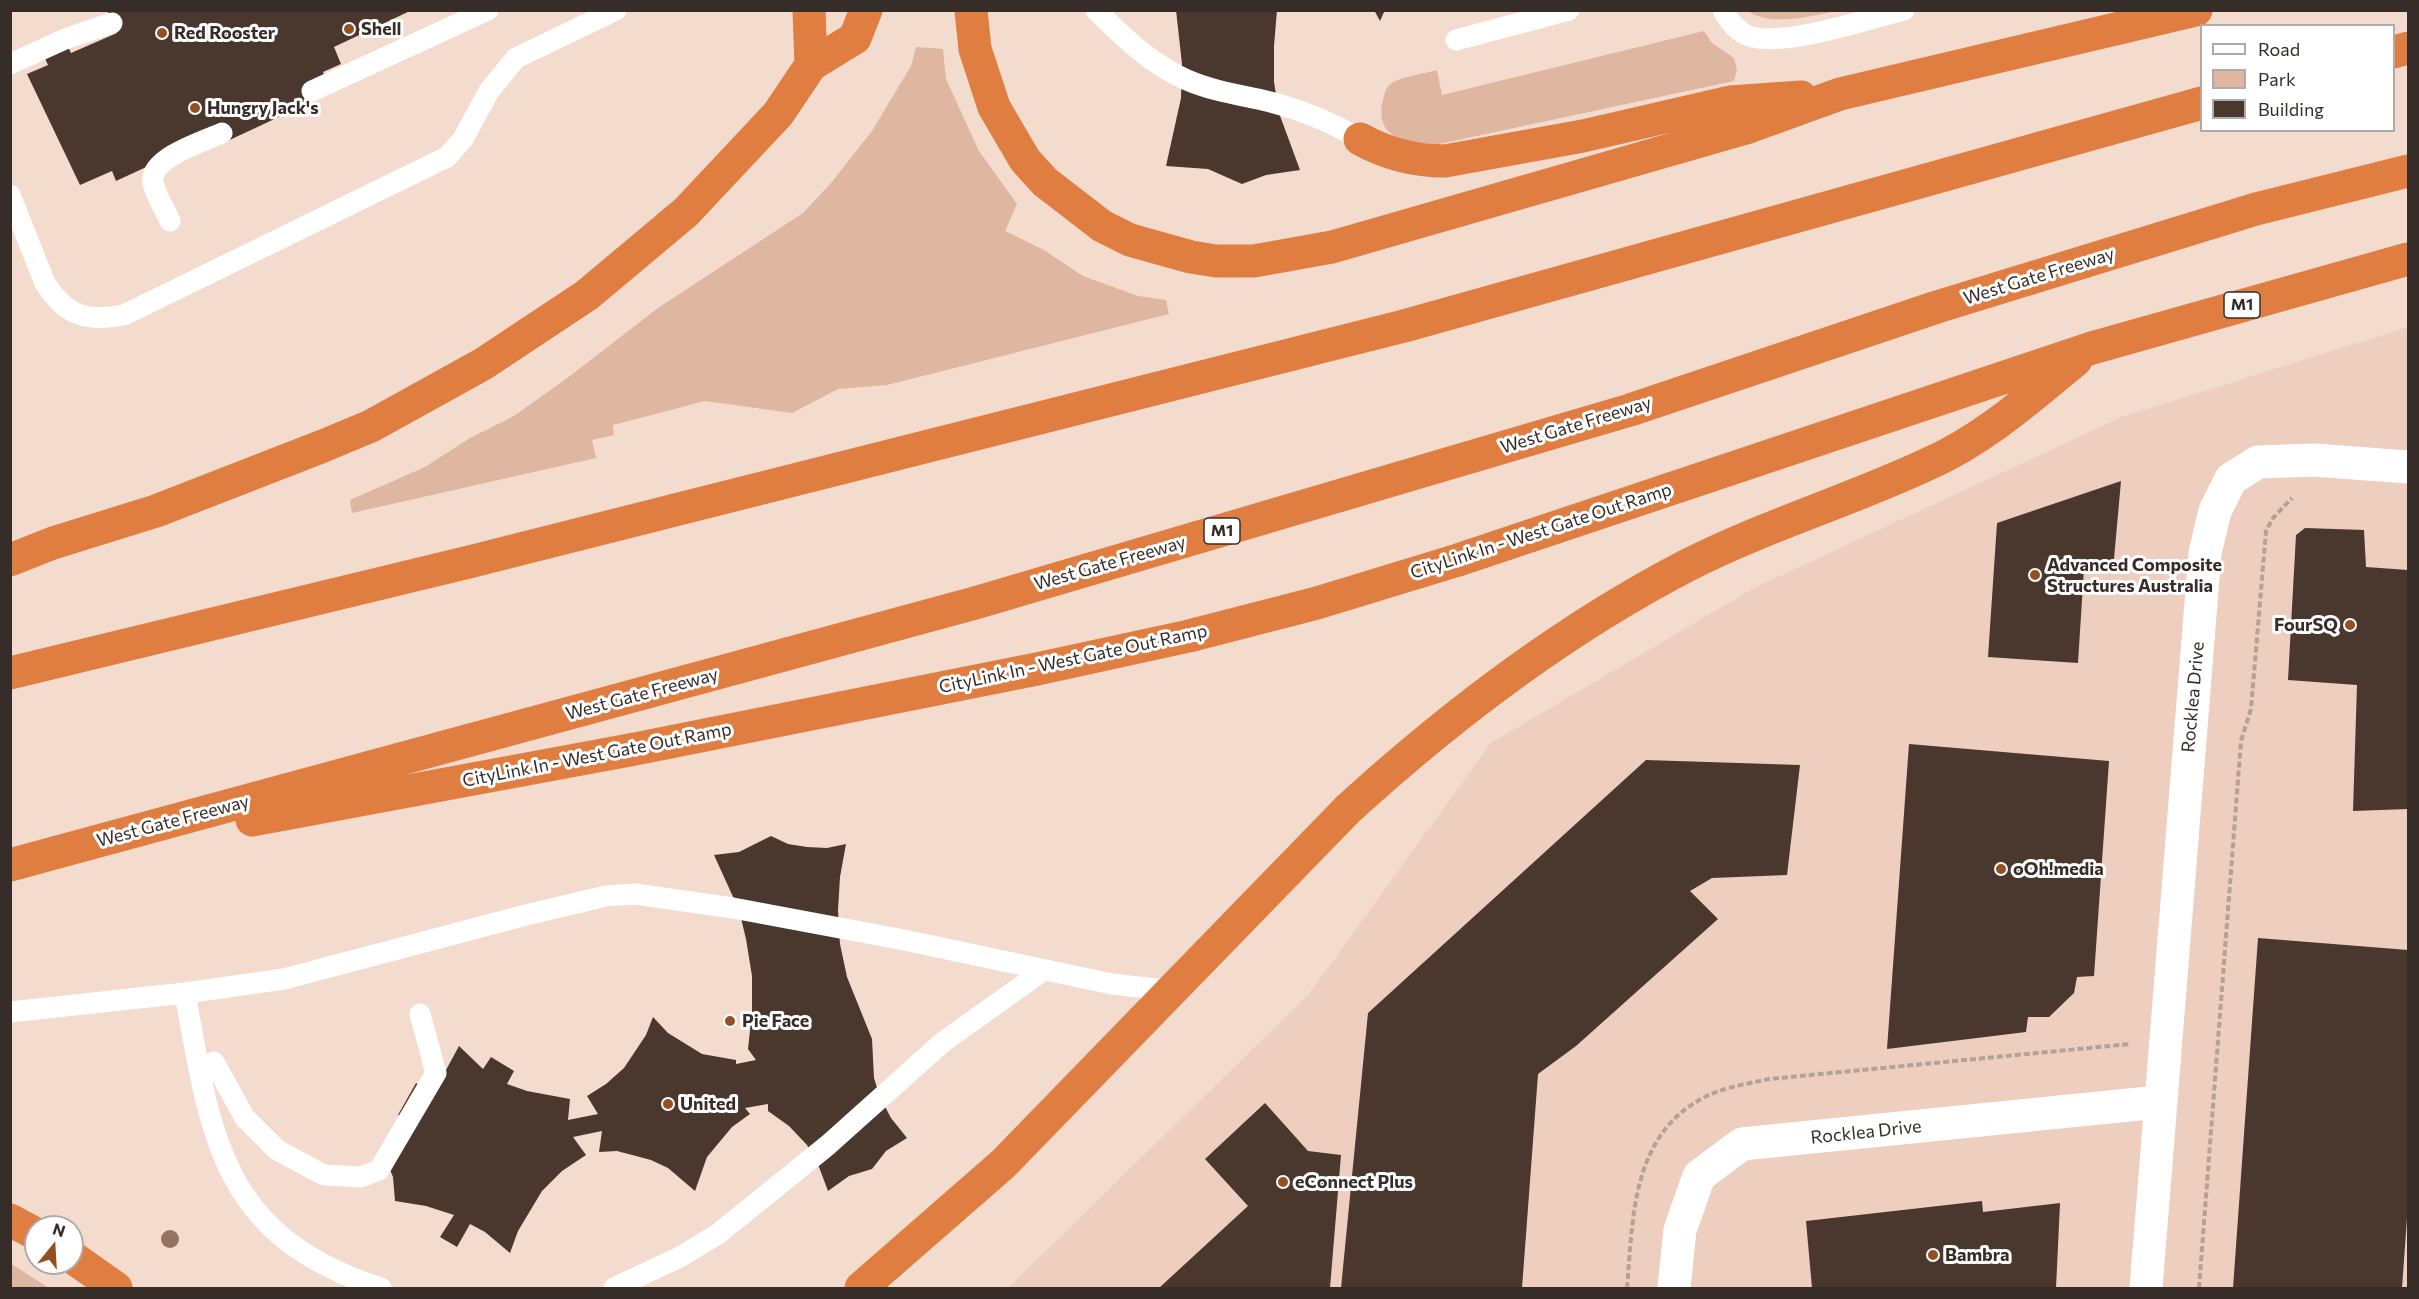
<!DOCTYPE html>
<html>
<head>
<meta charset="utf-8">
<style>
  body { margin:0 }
  #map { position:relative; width:2419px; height:1299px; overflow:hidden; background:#f3dbce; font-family:Commissioner,sans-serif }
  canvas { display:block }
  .frame { position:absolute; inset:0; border:12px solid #362c28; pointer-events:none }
  .legend { position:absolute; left:2200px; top:24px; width:195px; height:108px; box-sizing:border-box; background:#fff; border:2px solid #afaba9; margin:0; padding:8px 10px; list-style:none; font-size:18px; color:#362c28 }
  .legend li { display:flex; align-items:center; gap:12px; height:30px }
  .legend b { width:30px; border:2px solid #afaba9 }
  .north { position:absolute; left:24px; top:1215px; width:60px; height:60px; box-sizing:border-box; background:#fff; border:2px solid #afaba9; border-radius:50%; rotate:18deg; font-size:16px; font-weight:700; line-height:24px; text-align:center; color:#362c28 }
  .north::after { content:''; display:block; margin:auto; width:21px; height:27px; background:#944f25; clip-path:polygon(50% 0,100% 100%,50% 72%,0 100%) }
</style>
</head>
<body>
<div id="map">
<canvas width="2419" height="1299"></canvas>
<div class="frame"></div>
<ul class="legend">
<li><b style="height:8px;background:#fff"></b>Road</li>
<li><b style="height:16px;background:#dfb6a0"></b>Park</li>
<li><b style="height:16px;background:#4a372d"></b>Building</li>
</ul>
<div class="north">N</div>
</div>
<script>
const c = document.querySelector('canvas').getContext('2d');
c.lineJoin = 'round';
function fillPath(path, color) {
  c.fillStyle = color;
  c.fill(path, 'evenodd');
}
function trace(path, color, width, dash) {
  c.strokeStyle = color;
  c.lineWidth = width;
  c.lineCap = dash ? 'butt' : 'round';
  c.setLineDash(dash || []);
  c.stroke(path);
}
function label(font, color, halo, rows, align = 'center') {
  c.font = font + ' Commissioner,sans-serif';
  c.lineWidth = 6;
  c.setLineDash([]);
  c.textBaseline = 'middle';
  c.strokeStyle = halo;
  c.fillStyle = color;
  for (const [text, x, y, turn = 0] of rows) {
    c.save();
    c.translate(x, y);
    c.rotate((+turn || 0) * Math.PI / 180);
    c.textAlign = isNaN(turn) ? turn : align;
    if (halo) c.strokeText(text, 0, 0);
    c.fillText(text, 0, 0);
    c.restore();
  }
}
fillPath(new Path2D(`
  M2408,327V1288H1008L1309,994L1491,743L1754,588L2122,417Z`), '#eecebe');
fillPath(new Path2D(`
  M1748,11V10L1837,11C1811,16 1771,27 1748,11Z
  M1704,31L1712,43L1734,58L1737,70L1734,81L1439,144C1411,143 1376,141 1382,104C1384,96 1385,87 1392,83C1404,76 1423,74 1437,70L1442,95Z
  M916,47L943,49L946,79L979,151L1017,204L1005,231L1044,250L1083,276L1138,296L1166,300L1169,314L887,385L838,389L792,413L705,401L613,425L614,435L592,440L596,458L352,513L350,500L425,467L470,438L514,416L566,379L658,308L803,213L831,183L872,131L911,66Z
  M10,1263L49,1288H11Z`), '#dfb6a0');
fillPath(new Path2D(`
  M107,10H412L334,47L341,64L323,72L328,83L312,90L311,102L221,144L222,132L116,181L112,171L80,185L27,74L48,65L42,52L65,40L71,53L117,33Z
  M1176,10H1277L1274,46V82L1279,113L1300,170L1266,175L1242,184L1208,169L1166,166L1181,98L1182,64Z
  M1374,10H1385L1380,21Z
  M2121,481L2113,570L2084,568L2078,663L1988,657L1997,523Z
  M2305,528L2364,530L2366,567L2408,570V809L2353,811L2357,685L2288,680L2296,535Z
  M1909,744L2109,761L2094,976L2077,977L2074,993L2049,1017H2028L2026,1032L1887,1049Z
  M1646,760L1800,765L1787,875L1712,878L1690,891L1718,919L1576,1046L1538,1074L1522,1288H1341L1368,1013Z
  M771,836L788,844L807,847L827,848L846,844L840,877L838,910L840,944L847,977L872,1039L874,1078L880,1097L891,1118L907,1138L886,1151L872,1169L849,1176L828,1191L819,1167L807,1145L789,1126L768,1111V1104L745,1108L750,1114L732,1127L707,1157L695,1191L668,1168L651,1160L617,1151L599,1152L602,1131L573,1137L586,1155L562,1171L542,1191L518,1231L510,1253L485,1232L470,1224L457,1247L440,1237L454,1215L426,1206L395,1201L393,1177L388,1165L412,1123L398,1115L416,1083L433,1094L459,1046L483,1069L491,1057L514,1071L507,1084L527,1091L570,1099L568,1120L598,1114L587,1096L606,1084L624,1068L646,1035L653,1017L668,1033L702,1054L736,1060V1064L756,1060L748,1049L752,1012V976L746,939L739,910L714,855L739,852Z
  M2258,938L2408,950V1204L2402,1288H2233Z
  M1265,1103L1308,1151L1341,1155L1330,1288H1159L1248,1206L1205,1159Z
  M1982,1201L1983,1212L2060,1203L2056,1288H1812L1806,1221Z`), '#4a372d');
trace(new Path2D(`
  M1627,1288C1633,1219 1631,1136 1703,1098C1723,1087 1747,1084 1769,1079L2130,1044
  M2199,1288L2241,741L2251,709L2266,531L2273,518L2292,498`), '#b4a197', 4, [6, 3]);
trace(new Path2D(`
  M1096,10C1123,37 1152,65 1187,80C1210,90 1234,94 1258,99C1294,107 1329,121 1360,139
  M1723,10C1728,21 1738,32 1749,36C1781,48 1868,19 1904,10
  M1456,40L1569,10
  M10,64L65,39L112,23
  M312,91L488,10
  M10,195L45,283C66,316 86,322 124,315L447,157L463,139L489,91L516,58L616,10
  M170,221C165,209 155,195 153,182C149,158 204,141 222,133
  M185,993C211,1139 222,1237 381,1288
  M10,1012L185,993L284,979L526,915L606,896L635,894L733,908L904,940L1112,984L1173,991
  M214,1062L245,1118L277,1150L324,1175L361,1177L379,1170L436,1073L420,1014
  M614,1288L680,1257L718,1234L828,1145L943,1042L1044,970`), '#fff', 21);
trace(new Path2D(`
  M1674,1288L1680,1230L1699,1176L1742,1144L2159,1102
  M2146,1288L2205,553L2215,511L2231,479L2258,462L2314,460L2408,467`), '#fff', 33);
trace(new Path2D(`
  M809,10L811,65
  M971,10L975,49L994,107L1025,160L1045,182L1102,226L1130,240L1191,257L1216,261H1254L1332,247L1746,128L1840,94L2196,10
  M2394,52L2408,48
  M1360,139C1387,154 1415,161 1445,161L1583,136L1730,102L1801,97
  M10,560L53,543L156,511L323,446L371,426L483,364L587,295L686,212L778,114L811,65L855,38L866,10
  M10,673L469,562L1404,326L2202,103
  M252,820L635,749L1037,669L1189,636L1317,603L1458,560L2092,348L2408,259
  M10,865L975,603L1630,410L1937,307L2256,209L2408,171
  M10,1220L36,1234
  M72,1257L116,1288
  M861,1288L1003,1164L1348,809C1450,716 1563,630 1686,566C1764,526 1849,501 1928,464C1984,439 2030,398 2076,360`), '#e07d41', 33);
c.fillStyle = '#94745f';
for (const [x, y] of [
  [170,1239]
]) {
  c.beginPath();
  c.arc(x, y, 9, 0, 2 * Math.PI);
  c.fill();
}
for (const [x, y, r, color] of [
  [349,29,6,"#944f25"],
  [162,33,6,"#944f25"],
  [195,108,6,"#944f25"],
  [2035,575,6,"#944f25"],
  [2350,625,6,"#944f25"],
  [2001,869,6,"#944f25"],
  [730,1021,6,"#944f25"],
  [668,1104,6,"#944f25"],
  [1283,1182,6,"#944f25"],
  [1933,1255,6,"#944f25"]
]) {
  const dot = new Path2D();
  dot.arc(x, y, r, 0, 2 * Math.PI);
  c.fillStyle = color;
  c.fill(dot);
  trace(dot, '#fff', 2);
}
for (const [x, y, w] of [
  [2242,305,36],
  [1222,531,36]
]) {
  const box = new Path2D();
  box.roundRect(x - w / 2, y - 13, w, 26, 4.5);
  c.fillStyle = '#fff';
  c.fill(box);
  trace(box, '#362c28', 1.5);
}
label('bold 16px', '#362c28', null, [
  ["M1",2242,305],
  ["M1",1222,531]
]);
label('bold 18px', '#362c28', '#fff', [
  ["Shell",361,29],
  ["Red Rooster",174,33],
  ["Hungry Jack's",207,108],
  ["Advanced Composite",2047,565],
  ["Structures Australia",2047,586],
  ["FourSQ",2338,625,"right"],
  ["oOh!media",2013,869],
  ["Pie Face",742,1021],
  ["United",680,1104],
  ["eConnect Plus",1295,1182],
  ["Bambra",1945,1255]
], 'left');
label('18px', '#362c28', '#fff', [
  ["West Gate Freeway",2039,276,-17],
  ["West Gate Freeway",1576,425,-17],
  ["CityLink In - West Gate Out Ramp",1541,531,-18],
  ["West Gate Freeway",1110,563,-16],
  ["CityLink In - West Gate Out Ramp",1073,659,-12],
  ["West Gate Freeway",642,694,-15],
  ["Rocklea Drive",2193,697,-85],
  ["CityLink In - West Gate Out Ramp",597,755,-11],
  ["West Gate Freeway",173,821,-15],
  ["Rocklea Drive",1866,1132,-6]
]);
</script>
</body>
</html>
